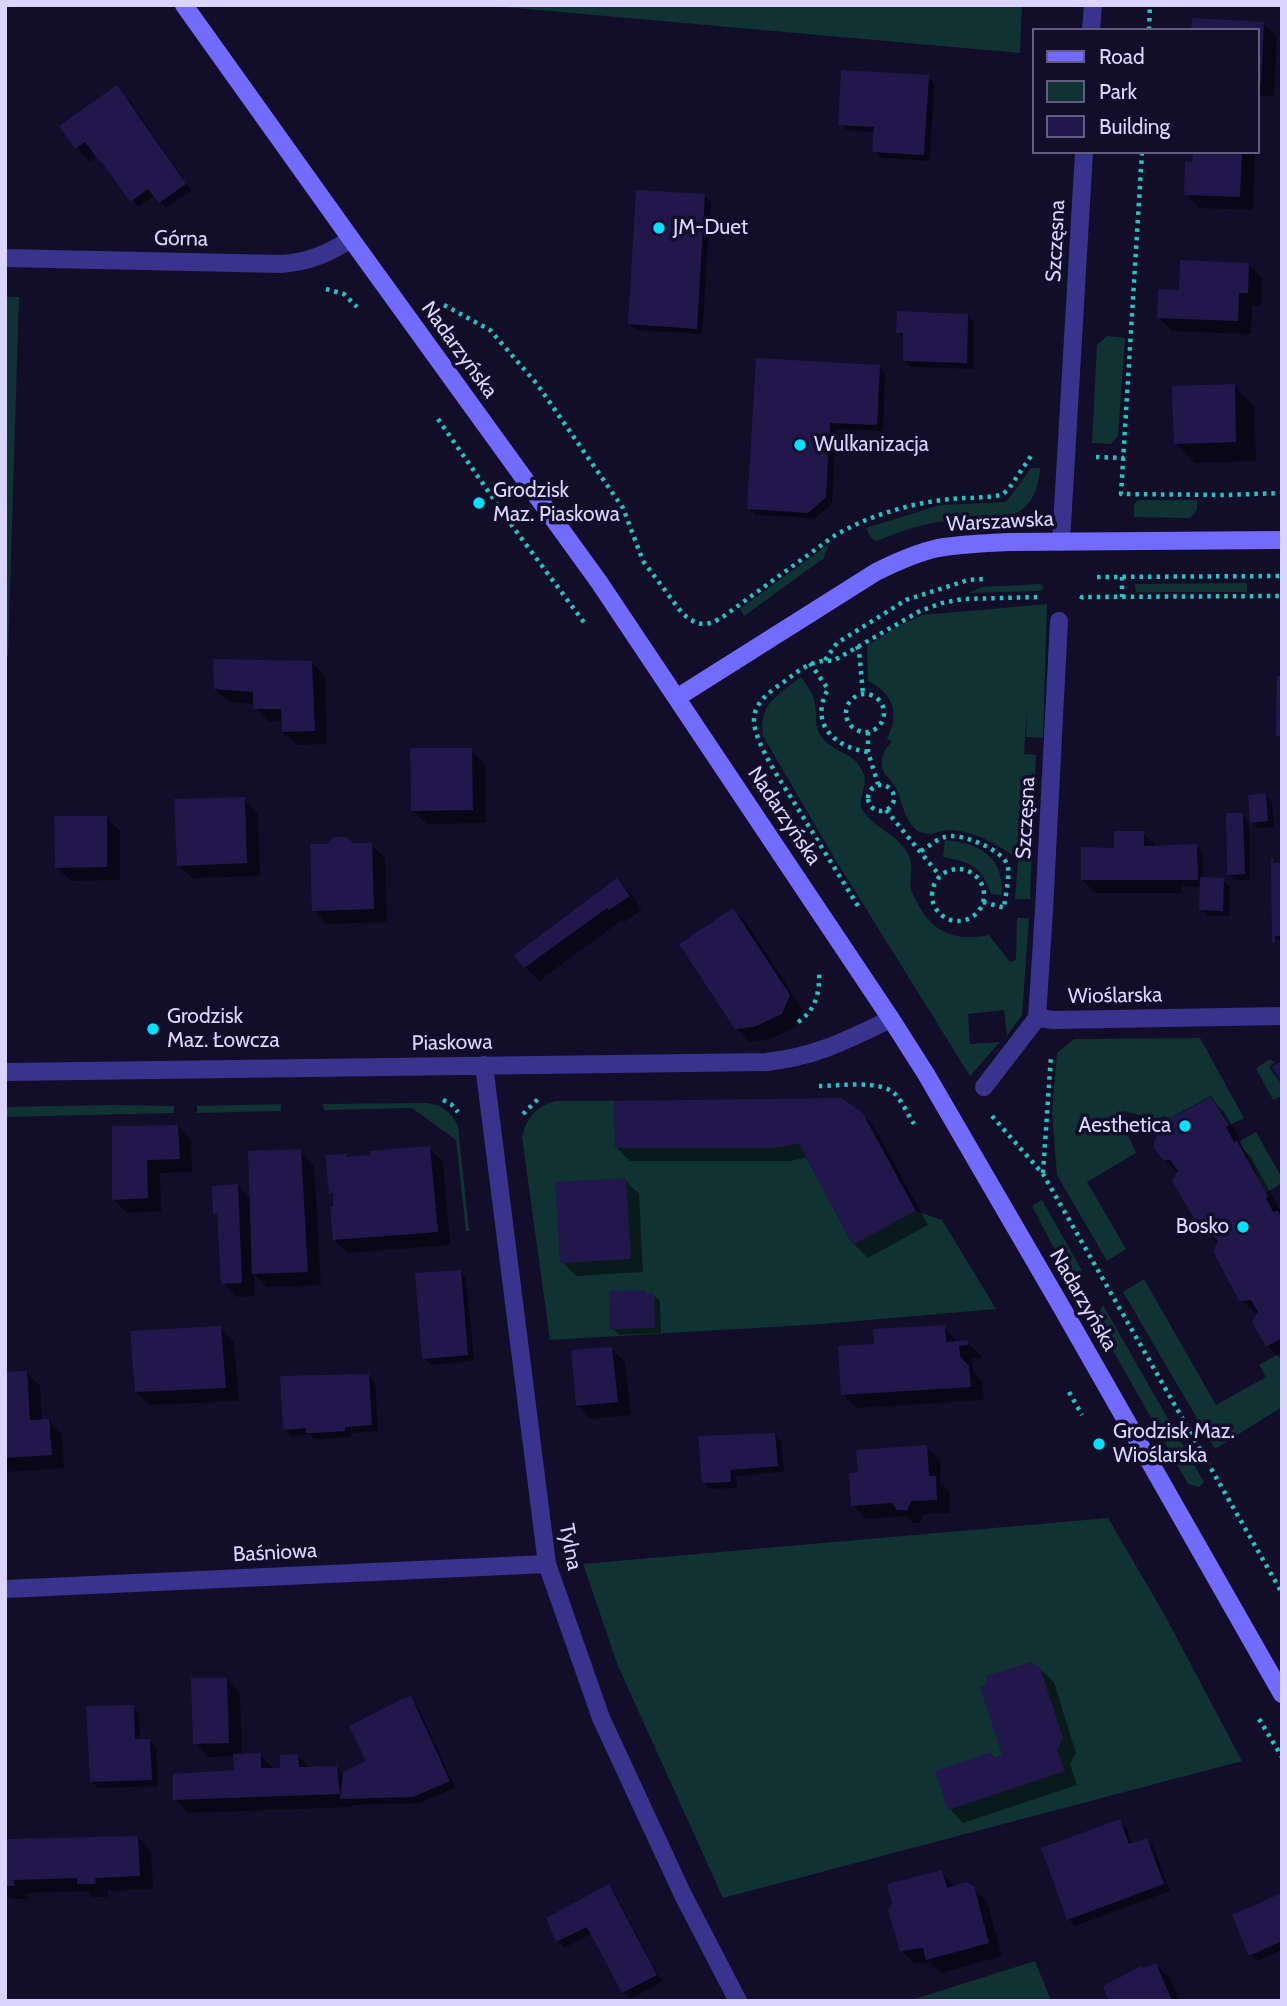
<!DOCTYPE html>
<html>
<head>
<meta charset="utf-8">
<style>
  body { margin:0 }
  #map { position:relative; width:1287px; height:2006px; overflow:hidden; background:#120d28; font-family:Cabin,sans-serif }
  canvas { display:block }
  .frame { position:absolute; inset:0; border:7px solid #dad4ff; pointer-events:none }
  .legend { position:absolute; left:1032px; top:28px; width:228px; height:126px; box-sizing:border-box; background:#120d28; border:2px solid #625d7e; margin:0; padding:9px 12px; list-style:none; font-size:21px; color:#dad4ff }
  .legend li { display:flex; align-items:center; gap:14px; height:35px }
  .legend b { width:35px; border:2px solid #625d7e }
</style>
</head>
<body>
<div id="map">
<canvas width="1287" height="2006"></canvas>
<div class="frame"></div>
<ul class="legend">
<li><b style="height:9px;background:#726bff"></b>Road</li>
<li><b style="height:19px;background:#0f3332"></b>Park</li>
<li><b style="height:19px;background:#22174b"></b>Building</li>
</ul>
</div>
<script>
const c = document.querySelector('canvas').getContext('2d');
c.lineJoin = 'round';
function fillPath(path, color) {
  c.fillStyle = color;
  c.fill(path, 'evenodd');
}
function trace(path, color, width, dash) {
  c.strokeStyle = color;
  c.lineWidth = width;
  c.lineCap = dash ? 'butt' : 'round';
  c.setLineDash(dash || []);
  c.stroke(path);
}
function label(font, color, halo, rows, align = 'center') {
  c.font = font + ' Cabin,sans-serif';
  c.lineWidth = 7;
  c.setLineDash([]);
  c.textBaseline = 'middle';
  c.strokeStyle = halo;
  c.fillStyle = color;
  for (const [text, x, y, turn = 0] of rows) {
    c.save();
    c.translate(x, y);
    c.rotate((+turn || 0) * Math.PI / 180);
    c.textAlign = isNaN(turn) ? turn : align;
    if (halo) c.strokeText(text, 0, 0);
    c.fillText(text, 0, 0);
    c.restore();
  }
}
fillPath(new Path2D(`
  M505,5H1022L1020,53L505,7Z
  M5,297H19L8,656H5Z
  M1107,336L1125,338L1118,436L1111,444L1092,443L1097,345Z
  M1031,468H1040C1035,530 991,517 945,521C921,524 899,532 877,541L871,538L866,528L940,505L1006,502Z
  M1138,500H1197V510L1190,518L1134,517V504Z
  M829,544L824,558L744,616L740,609Z
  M1247,583V592H1136L1135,584Z
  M1040,584L1044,588L1040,591L968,593L982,587Z
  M1047,604L1043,738L1026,737L1027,708L1024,754L1036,755L1030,899H1015L1018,861C1003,845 972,831 950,830C941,830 932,836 923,833C905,827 903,803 896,788C892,780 883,776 882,766C881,756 885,748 892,742L887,738C901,714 892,692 868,681L867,646L898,626L923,615Z
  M801,677C806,684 812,691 814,700C818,712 813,725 821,736C833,754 856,751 864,775C868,788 856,800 863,811C875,829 900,835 909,856C914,866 909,877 911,888C912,894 917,902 920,908C936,935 959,941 989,935L1010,962L1016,960L1017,918H1029L1022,1015L1007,1036L1004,1010L968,1014L970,1044L1000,1042L970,1076L832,854L763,736C758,704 778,695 801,677Z
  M945,840C980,843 1004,857 1002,895L991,894C982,867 971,862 943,857Z
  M1200,1038L1244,1118L1230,1125L1211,1096L1170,1118L1162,1116L1159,1120L1123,1111L1121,1119L1136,1153L1087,1182L1126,1249L1107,1261L1057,1175L1052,1112L1057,1053L1074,1039Z
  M1270,1059L1274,1062L1269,1067L1282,1085V1096L1273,1100L1256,1068Z
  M555,1101H614L615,1148H775L799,1144L853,1245L916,1211L942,1220L996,1309L823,1324L550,1340L522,1137C526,1118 536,1107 555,1101Z
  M427,1103C443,1105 451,1112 458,1126L469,1231H466L456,1140L412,1108L324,1110L323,1104Z
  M281,1104V1111L197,1113V1106Z
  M113,1105L174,1106V1113L5,1117V1107Z
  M1256,1132L1282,1178V1183L1266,1193L1240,1141Z
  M1042,1200L1082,1271L1074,1272L1064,1268L1032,1206Z
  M1144,1279L1216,1405L1266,1377L1259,1365L1282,1352V1407L1215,1449L1123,1292Z
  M1103,1305L1204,1482L1199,1487L1188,1484L1096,1320Z
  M1108,1518L1163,1612L1242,1761L723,1898L618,1666L583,1564Z
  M1035,1961L1051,2001H908Z`), '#0f3332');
fillPath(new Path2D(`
  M1263,24L1277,37L1274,96L1257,95V30Z
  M928,77L934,83L930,161L881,158L874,151L875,132L847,130L840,124Z
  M117,88L130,101L191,191L166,208L155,195L138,207L98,156L90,162L77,148L61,127Z
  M1194,152H1255L1253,210L1199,208L1186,194L1194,164Z
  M704,195L711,202L702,334L636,330L630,323Z
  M1249,265L1262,278L1261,306H1252L1251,334L1172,331L1159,317L1180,291Z
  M968,315L974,322L973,369L911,367L904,361L905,339L898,332Z
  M879,367L885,373L883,431L836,429L832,504L815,518L755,515L749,508Z
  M1234,386L1254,406L1256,461L1195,463L1175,443Z
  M312,663L325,676L327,744L297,745L283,732V722H269L255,708V704L229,702L215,689Z
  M471,750L485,764L486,823L427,824L413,811Z
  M1266,795L1272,802L1274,827L1258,828L1251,822Z
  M244,799L258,813L260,876L192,878L178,865Z
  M1242,815L1249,822L1250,880H1235L1228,874Z
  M106,817L120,831V880L71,881L57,868Z
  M1143,833L1157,847L1196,846L1203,853V879L1223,880L1230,887L1229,916H1207L1201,909L1202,886H1182V893H1096L1082,880L1116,849Z
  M371,844L385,858L387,922L327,924L314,911L353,845Z
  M1282,864V943L1273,935Z
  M616,880L630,893L642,910L624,922L622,920L539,981L525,967Z
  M733,911L747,924L803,1010L796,1027L768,1040L750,1042L736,1028Z
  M1211,1099L1224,1112L1241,1140L1238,1141L1242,1148L1251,1157L1280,1210L1278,1213L1282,1218L1281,1359L1267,1346L1259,1313H1255L1241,1299L1220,1243H1217L1202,1229L1179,1174L1164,1159L1171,1120Z
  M861,1113L875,1128L928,1225L868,1258L854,1244L809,1157L790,1161H630L617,1148Z
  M178,1126L191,1140L192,1172L160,1173L161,1211L127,1213L113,1199L114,1127Z
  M429,1148L443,1162L450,1245L348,1253L334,1240L335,1197L331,1193L347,1155L350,1159Z
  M300,1151L314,1165L321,1285L267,1287L254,1274L255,1296L236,1297L223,1283L219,1217L215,1213L238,1186L251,1200Z
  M625,1180L639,1194L643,1272L576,1276L562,1262Z
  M460,1271L466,1278L474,1361L431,1365L424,1358Z
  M648,1295H653L660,1301L661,1333L619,1335L612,1328Z
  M944,1327L958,1343L967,1342L981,1356V1358L972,1359L973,1372L982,1382L984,1400L857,1408L843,1394L876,1346Z
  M220,1328L234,1342L239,1401L150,1405L136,1392Z
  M611,1348L625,1362L631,1415L591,1419L577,1405Z
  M27,1373L40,1386L42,1421H49L62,1434L64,1468L5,1472V1374Z
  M368,1375L375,1382L378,1431L351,1433V1437L314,1439L310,1434L291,1436L285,1429Z
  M774,1434L781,1441L784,1472L736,1476L737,1488L710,1489L704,1482Z
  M926,1447L940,1460L941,1484L949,1491L950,1513L924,1514L920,1523H913L906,1516L866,1519L853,1505L860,1474Z
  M1039,1668L1054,1682L1076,1753L1070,1764L1077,1785L963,1823L950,1809L991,1754L995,1759L1004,1756Z
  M227,1680L240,1693L242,1755H260L275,1770L282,1769L298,1756L310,1768H337L343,1774L368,1762L410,1698L417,1705L455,1788L420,1803L352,1805V1807L188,1813L175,1799L235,1772V1756L208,1757L195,1743Z
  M133,1707L139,1713L140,1741H150L156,1747L158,1786L98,1788L91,1781Z
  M1119,1821L1126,1828L1132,1844L1146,1840L1153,1846L1170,1891L1075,1926L1069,1919Z
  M138,1837L151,1851L153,1889L108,1891V1897H92L87,1891L27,1893L28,1899H11L5,1894V1841Z
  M941,1872L955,1887L973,1888L987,1902L1002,1956L942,1973L930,1962L915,1964L901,1950Z
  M609,1887L615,1893L662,1982L630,1999L624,1992L593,1933L564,1948L558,1941L549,1918Z
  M1282,1895V1950L1257,1961L1251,1955Z
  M1156,1965L1170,1978L1179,2001H1111Z`), '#0007');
fillPath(new Path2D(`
  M1192,18L1264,22L1261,83H1257V30H1191Z
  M841,70L929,75L924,155L872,152L874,127L838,125Z
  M117,85L186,184L159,203L148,189L130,202L101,161L100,162L85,142L75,149L59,126Z
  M1193,152H1242L1240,197L1184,195L1185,162H1192Z
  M636,190L705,194L697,329L628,324Z
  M1180,260L1249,263L1248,293H1239L1238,321L1157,318L1158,289L1179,290Z
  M897,311L968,314L967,363L903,361V333H896Z
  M756,358L880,365L877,425L830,423L826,497L808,513L747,509Z
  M1235,384L1236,442L1174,444L1172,386Z
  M213,659L312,661L315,731L282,732L281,709H253V692L214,689Z
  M1277,676H1282V737L1276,736Z
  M410,748H472L473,810L411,811Z
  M1266,793L1268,821L1250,823L1248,795Z
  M245,797L247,863L177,866L174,799Z
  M1226,813H1243L1245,874L1227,875Z
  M54,816H107V867L55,868Z
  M1114,831H1144V846L1197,844L1198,880H1081V847L1114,848Z
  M333,837H347L353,843H372L374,909L312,911L310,844H328Z
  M1271,858H1273V863H1282V936H1275V943H1272Z
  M1200,877L1224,878L1223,911L1199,910Z
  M617,878L630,896L609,910L607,908L524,968L514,955Z
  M733,908L790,995L782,1014L754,1027L735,1029L679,944Z
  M1282,1061V1082L1272,1067Z
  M1211,1097L1229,1125L1226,1127L1234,1142L1237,1141L1268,1196L1266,1198L1273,1212L1278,1211L1282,1219V1338L1266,1347L1252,1322L1258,1312L1251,1300L1239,1301L1213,1251L1218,1242L1209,1231L1201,1230L1172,1181L1178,1171L1170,1160H1163L1153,1147L1161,1117L1171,1118Z
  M841,1098L862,1112L916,1211L853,1245L799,1144L775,1148H615L614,1101Z
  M178,1125L180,1159L147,1160L148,1198L112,1200V1126Z
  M430,1146L438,1232L333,1240L330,1207H333V1193L329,1194L325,1155L347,1154V1157L371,1155L370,1151Z
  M301,1149L308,1272L252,1274L248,1151Z
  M626,1178L631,1259L560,1263L555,1182Z
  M238,1184L242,1283L221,1284L217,1214H213L212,1186Z
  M461,1270L468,1355L422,1359L415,1273Z
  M646,1290V1293H654L655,1328L610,1329L609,1291Z
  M945,1325L946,1342L968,1340V1345L959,1346L960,1356L969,1366L971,1387L841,1395L838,1346L874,1344L873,1329Z
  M221,1326L226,1388L135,1392L130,1331Z
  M612,1347L618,1402L576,1406L571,1350Z
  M27,1371L30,1420L49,1419L52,1455L5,1458V1372Z
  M369,1374L372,1425L345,1427V1431L316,1433H306V1428L283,1430L280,1376Z
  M775,1433L778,1466L730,1470L731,1482L702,1483L698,1436Z
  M927,1445L929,1476H936L937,1500L911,1501L907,1510H897L892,1503L851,1506L849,1473L858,1472L856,1450Z
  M1031,1662L1040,1667L1063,1738L1057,1750L1065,1771L948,1810L935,1771L991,1752L993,1758L1002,1755L980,1687L984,1686L987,1680L986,1676Z
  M191,1678H227L229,1743L193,1744Z
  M411,1696L450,1781L413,1797L340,1799L343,1772L366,1761L349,1726L404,1698Z
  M134,1705L135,1739H150L152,1780L90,1782L86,1706Z
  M261,1753V1768H280V1755L298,1754L299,1767L337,1766L340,1794L173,1800V1774L234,1770L233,1754Z
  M1120,1819L1129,1844L1147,1838L1164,1884L1067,1920L1041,1848Z
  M138,1836L140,1876L95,1878L96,1884H77V1878L14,1880L15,1886H5V1839Z
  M942,1870L947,1888L966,1882L974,1886L989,1943L926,1960L923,1948L900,1951L888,1910L892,1903L887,1884Z
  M609,1884L657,1975L622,1993L587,1927L556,1942L546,1918Z
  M1282,1893V1941L1249,1956L1232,1915Z
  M1156,1963L1172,2001H1109L1103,1986L1142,1966L1143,1968Z`), '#22174b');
trace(new Path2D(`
  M1149,30L1150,5
  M1142,152L1121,494L1226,495L1282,493
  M326,289L344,294L357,307
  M444,305L490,330L537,384L623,508L643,561L682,613C698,627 707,627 724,616L834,536C866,517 904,505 942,500C962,497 982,499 1001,495L1008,490L1033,453
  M438,419L513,527L586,625
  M1096,457L1124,458
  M1097,577L1282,576
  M1122,577V597
  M1081,599L1082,597L1282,596
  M857,646L859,651L863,694
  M825,660L837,643L906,600L968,580L984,579
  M810,663L828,689C809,724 834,747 868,752
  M846 713a19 19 0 1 1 38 0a19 19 0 1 1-38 0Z
  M868,732V752L878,784
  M868 798a13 13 0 1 1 26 0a13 13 0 1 1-26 0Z
  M886,810L940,876
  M921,851C928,847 937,839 945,837C960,832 1001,849 1007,864C1011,873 1005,897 1004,908
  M932 895a26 26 0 1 1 52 0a26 26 0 1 1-52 0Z
  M983,902L1005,908
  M858,906C837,872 816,838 795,804C783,784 756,746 754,722C753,702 771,691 785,681C801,669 813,659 833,661L920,611L942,603L963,599L1039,597
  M798,1022C816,1010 820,992 819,971
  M819,1086C839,1086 883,1079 896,1095C903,1103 908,1115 914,1124
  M443,1100L451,1104L458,1112
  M523,1114L539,1098
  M992,1116L1043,1174L1282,1593
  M1043,1173L1051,1056
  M1069,1392L1082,1415
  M1259,1719L1282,1757`), '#22c5bf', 4.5, [3.5, 5]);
trace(new Path2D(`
  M1091,30L1093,5
  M5,258L281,264C308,262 328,254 351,239
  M1061,542L1084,152
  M1037,1018L1044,910L1059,621
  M1037,1018L1054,1020L1282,1016
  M484,1065L547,1564L601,1718L683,1895L738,2001
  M5,1072L766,1062C815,1057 847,1040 891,1019
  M984,1087L1037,1018
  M5,1589L547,1564`), '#38338c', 18);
trace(new Path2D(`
  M184,5L351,239L599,582L891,1019L926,1074L1062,1308L1282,1694
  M678,697L876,572C896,562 916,553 938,548C962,544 986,543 1010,542L1282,540`), '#726bff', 18);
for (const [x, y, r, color] of [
  [659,228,7,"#00e0ff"],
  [800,445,7,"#00e0ff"],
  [479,503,7,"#00e0ff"],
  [153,1029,7,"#00e0ff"],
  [1185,1126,7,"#00e0ff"],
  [1243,1227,7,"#00e0ff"],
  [1099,1444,7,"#00e0ff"]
]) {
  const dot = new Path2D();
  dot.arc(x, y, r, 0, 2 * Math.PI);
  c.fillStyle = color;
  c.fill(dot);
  trace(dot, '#120d28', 2.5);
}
label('21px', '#dad4ff', '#120d28', [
  ["JM-Duet",673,228],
  ["Wulkanizacja",814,445],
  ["Grodzisk",493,491],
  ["Maz. Piaskowa",493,515],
  ["Grodzisk",167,1017],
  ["Maz. Łowcza",167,1041],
  ["Aesthetica",1171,1126,"right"],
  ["Bosko",1229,1227,"right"],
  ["Grodzisk Maz.",1113,1432],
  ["Wioślarska",1113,1456]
], 'left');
label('21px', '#dad4ff', '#120d28', [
  ["Górna",181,239,1],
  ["Szczęsna",1056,241,-87],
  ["Nadarzyńska",459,350,54],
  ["Warszawska",1000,522,-3],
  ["Nadarzyńska",784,816,56],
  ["Szczęsna",1026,818,-87],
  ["Wioślarska",1115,996,-1],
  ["Piaskowa",452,1043,-1],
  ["Nadarzyńska",1083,1300,60],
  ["Tylna",570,1547,79],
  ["Baśniowa",275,1553,-3]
]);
</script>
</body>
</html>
